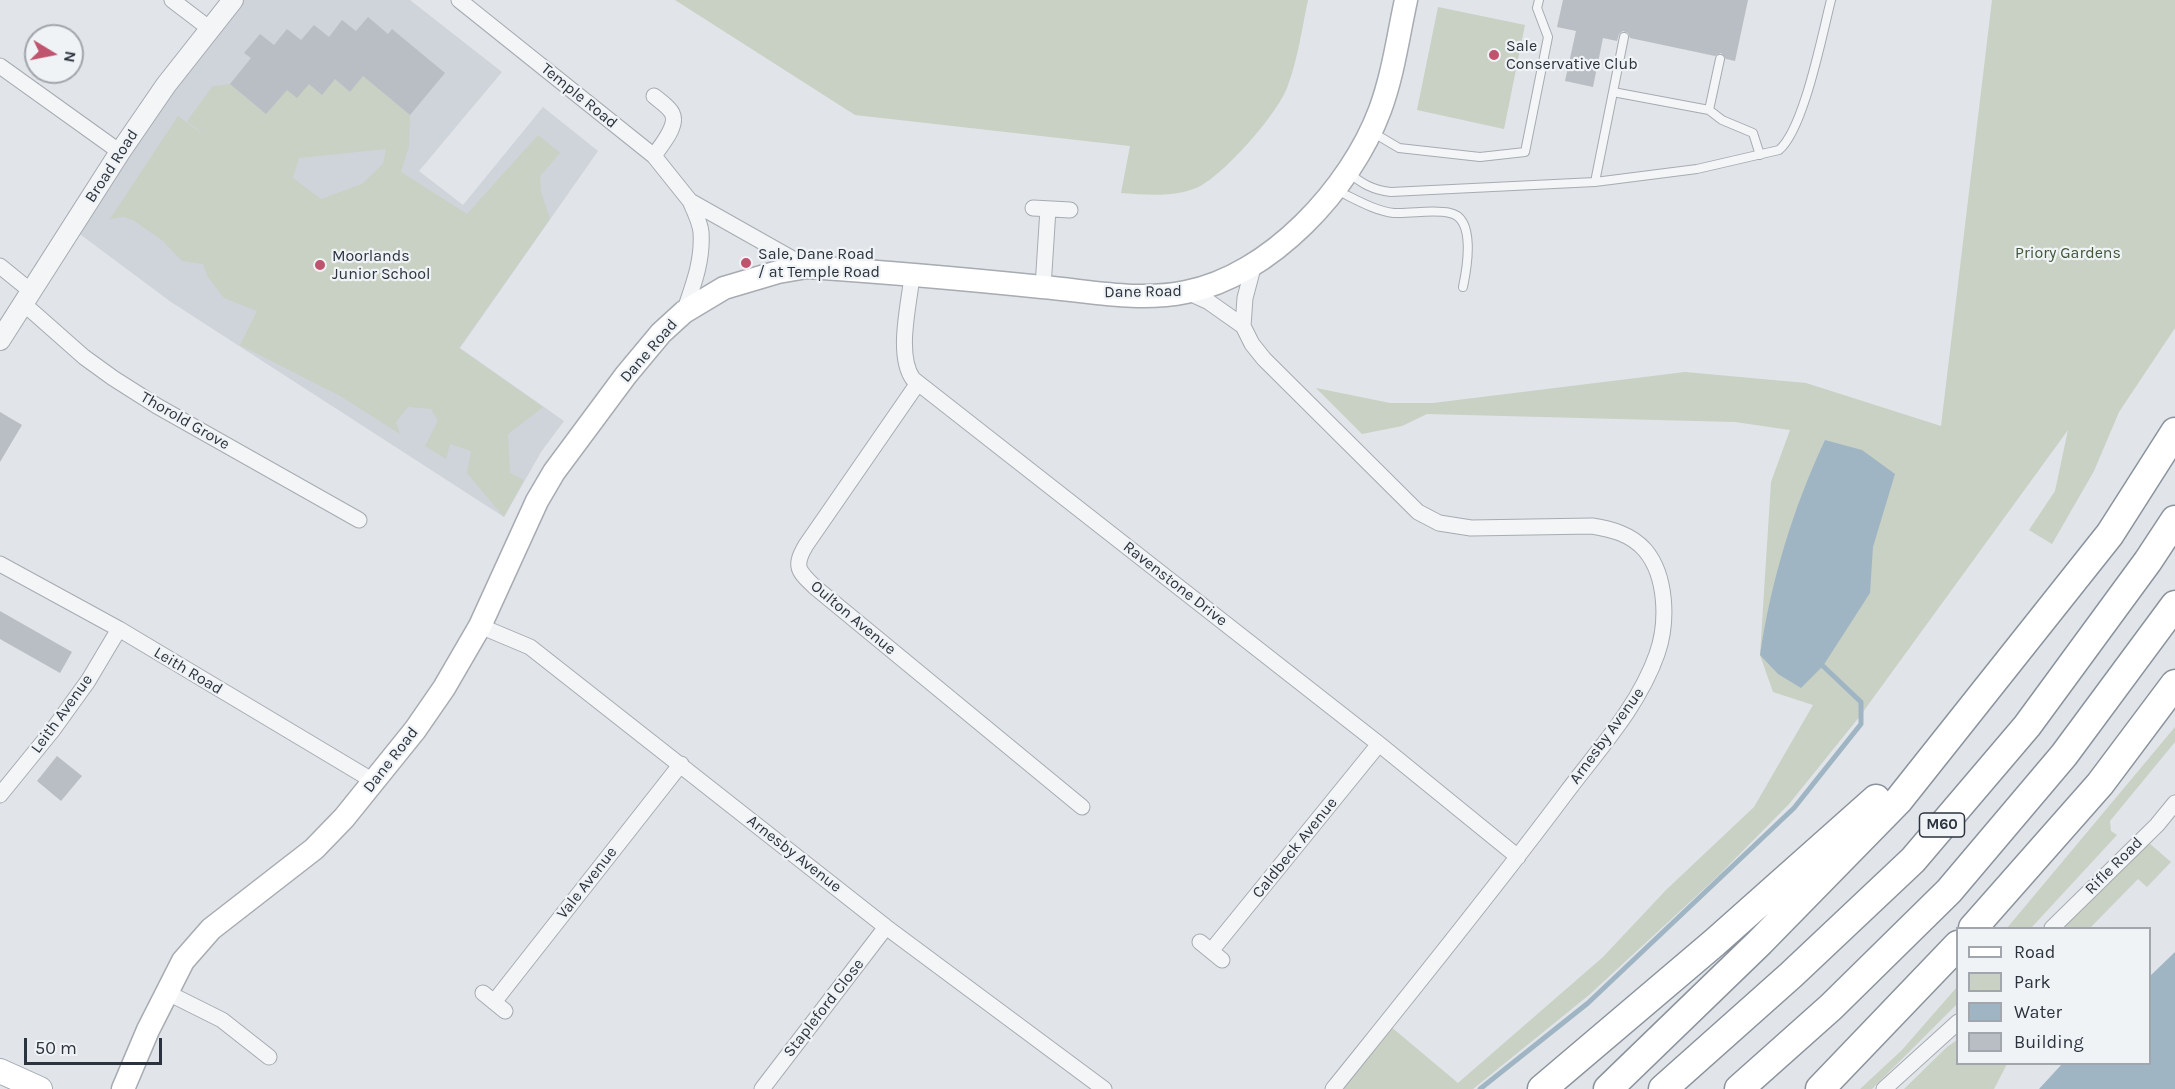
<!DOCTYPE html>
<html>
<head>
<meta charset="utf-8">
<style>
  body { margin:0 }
  #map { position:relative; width:2175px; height:1089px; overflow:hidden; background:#e1e4e8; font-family:Karla,sans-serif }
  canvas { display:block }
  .legend { position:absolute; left:1956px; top:927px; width:195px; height:138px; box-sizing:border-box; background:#f0f3f6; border:2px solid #a1a6ac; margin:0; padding:8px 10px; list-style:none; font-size:18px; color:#2b333e }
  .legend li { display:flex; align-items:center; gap:12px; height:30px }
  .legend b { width:30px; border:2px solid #a1a6ac }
  .north { position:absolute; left:24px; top:24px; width:60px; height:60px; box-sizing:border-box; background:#f0f3f6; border:2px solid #a1a6ac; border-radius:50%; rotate:100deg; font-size:16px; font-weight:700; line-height:24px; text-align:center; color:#2b333e }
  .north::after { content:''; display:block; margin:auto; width:21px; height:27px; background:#c0536d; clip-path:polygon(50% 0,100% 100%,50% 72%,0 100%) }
  .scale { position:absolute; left:24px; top:1038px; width:138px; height:27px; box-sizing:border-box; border:3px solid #2b333e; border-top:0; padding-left:8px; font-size:18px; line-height:21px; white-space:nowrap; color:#2b333e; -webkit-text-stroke:4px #f0f3f6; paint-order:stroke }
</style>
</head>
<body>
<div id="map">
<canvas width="2175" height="1089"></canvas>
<ul class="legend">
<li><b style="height:8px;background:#fff"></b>Road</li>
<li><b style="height:16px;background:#c8d1c3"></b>Park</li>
<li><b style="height:16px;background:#a0b5c4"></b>Water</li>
<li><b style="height:16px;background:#b9bec4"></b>Building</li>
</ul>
<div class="north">N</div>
<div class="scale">50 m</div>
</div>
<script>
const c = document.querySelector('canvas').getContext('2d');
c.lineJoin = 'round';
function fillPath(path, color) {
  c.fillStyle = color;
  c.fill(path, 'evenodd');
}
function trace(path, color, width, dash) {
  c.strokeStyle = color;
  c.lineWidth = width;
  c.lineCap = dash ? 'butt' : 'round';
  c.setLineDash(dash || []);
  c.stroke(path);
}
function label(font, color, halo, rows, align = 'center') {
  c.font = font + ' Karla,sans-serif';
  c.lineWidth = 4.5;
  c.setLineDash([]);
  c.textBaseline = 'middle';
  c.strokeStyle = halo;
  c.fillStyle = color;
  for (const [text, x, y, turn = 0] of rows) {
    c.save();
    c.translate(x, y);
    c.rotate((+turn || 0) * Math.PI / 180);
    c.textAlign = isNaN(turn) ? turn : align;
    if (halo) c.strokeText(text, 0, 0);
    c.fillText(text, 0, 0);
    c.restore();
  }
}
fillPath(new Path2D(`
  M236,0H410L502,72L419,171L463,205L543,107L598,151L460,348L564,421L541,452L504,517L171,302L73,229Z`), '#cfd4da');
fillPath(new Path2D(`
  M675,0H1308C1302,28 1298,58 1288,85C1280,111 1227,171 1202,185C1179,198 1147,195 1121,193L1130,146L855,115Z
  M1992,0H2175V328L2119,412L2094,471L2052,544L2029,530L2055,491L2068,430L1860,716L1789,804L1718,876L1589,995L1473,1089H1337L1390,1026L1458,1083L1603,957L1666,890L1754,807L1813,705L1773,692L1760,655L1771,482L1790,430L1735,422L1427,414L1402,426L1362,434L1316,388L1390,403H1433L1685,372L1806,383L1941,426Z
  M1438,7L1525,25L1504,129L1417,110Z
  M363,76L410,115L409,146L401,172L467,214L538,135L560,153L540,176L541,192L550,219L459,348L543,407L508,434L510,473L524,480L504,517L467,473L471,451L450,444L446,459L425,446L438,421L431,409L408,407L396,422L400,434L342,397L240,345L257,311L224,298L208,277L203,264L182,261L163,241L133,220L124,217L110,219L178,116L208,138L187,121L213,86L230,84L266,114L286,89L309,84L322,94L335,79L350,92ZM386,149L383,164L362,184L321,199L293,178L299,158Z
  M2175,727V742L2110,821L2111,831L2117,835L2031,928H2007Z
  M2149,843L2171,862L2147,887L2138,879L2090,928H2059Z
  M1957,987V1004L1872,1089H1860L1902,1050Z
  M1957,1040L1958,1064H2007L1994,1089H1904L1947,1047Z`), '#c8d1c3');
fillPath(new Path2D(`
  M1825,440L1862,450L1895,474L1873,547L1870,593L1823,666L1801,688L1778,674L1760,655C1771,581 1793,508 1825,440Z
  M2175,952V1089H2039L2062,1064H2150V976Z`), '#a0b5c4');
trace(new Path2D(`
  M1480,1089L1588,1003L1794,808L1861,724V702L1823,666`), '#a0b5c4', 5);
fillPath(new Path2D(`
  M1563,0H1748L1735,61L1726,59L1721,53L1715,56L1630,38L1628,33L1623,31L1619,34L1617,41L1603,38L1593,87L1565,81L1576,31L1557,27Z
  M368,17L388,34L392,29L445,73L410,115L363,76L350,92L335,79L322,95L309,84L297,98L287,90L266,114L230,84L251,58L244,53L260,34L274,45L287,29L301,40L314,25L329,37L342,20L356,31Z
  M0,412L22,425L0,462Z
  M0,611L72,652L60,673L0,639Z
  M57,756L82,776L61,801L37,781Z`), '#b9bec4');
const service = new Path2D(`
  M1613,92L1709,110L1722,120L1753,133L1760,155
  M1709,110L1720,59
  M1372,132L1399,148L1480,157L1525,152L1548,37L1537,8L1539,0
  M1348,172C1362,184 1373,190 1391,192L1595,182L1624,37
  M1595,182L1697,169L1779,150C1804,129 1822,35 1831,0
  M1338,191C1355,199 1375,211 1394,213C1412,214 1432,209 1450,213C1476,218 1467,268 1463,287`);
const minor = new Path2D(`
  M172,0L210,29
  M459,0L654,156L690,201L807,267
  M0,66L120,152
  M654,156C660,146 679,126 672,113C669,107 660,101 654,96
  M1033,208L1070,210
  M0,266L32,292
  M912,276C909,305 896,355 913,379L1379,744L1518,857
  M1043,287L1048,209
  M1187,292L1209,302L1243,326L1252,344L1264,359L1418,512L1439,523L1471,528L1592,526C1611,529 1631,534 1645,550C1667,576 1668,623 1657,654C1638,708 1597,751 1563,797C1489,896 1411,992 1333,1089
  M24,304L84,357L113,378L157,406L359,520
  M684,312C693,286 703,261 701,232C700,222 694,210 690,201
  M1243,326L1245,298L1254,264
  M918,383L806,545C793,567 798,571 816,588L1082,807
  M0,564L119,629L375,782
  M480,626L530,647L886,927L1104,1089
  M0,795L52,731L88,681L119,629
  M2052,928L2157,825L2175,803
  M1200,942L1222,960
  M1211,951L1379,744
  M166,992L222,1020L269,1057
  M483,993L505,1011
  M494,1002L681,764
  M762,1089L886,927
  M1884,1089L1958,1022`);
const tertiary = new Path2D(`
  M0,340L120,152L166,85L233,0`);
const secondary = new Path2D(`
  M123,1089L148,1030L183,961L211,929L314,849L344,818L415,730L444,688L480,626L537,501L554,472L626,375L661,333L684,312L724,288L778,272L807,267C885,272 964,279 1042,287C1090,291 1138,302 1186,292C1270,276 1351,188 1380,110C1393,75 1398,37 1406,0`);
const primary = new Path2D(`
  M0,1071L40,1089`);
const motorway = new Path2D(`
  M1973,928L2100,784L2175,684
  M1542,1089L1714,943L1876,799
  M1608,1089L1760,942L1898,801L2110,534L2175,432
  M1663,1089L1791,975L1913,860L2027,726L2148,561L2175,520
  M1739,1089L1831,1007L1949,891L2064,755L2175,605
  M1820,1089L1958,945`);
trace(service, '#a7abb2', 10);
trace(minor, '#a7abb2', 17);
trace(tertiary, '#a7abb2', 22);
trace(secondary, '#a7abb2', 25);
trace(primary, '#a1aab2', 26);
trace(motorway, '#8a939d', 31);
trace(service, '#f3f5f7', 8);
trace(minor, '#f3f5f7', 15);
trace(tertiary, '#f3f5f7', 20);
trace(secondary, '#fff', 22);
trace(primary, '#fff', 24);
trace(motorway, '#fff', 28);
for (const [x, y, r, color] of [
  [1494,55,6,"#c0536d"],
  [746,263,6,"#c0536d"],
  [320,265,6,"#c0536d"]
]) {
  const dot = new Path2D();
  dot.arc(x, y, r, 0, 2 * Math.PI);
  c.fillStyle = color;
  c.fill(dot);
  trace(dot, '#f0f3f6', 2);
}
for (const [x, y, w] of [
  [1942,825,45]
]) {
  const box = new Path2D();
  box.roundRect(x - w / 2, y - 12, w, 24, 4.5);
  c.fillStyle = '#f0f3f6';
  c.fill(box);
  trace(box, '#2b333e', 1.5);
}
label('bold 15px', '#2b333e', null, [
  ["M60",1942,825]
]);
label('16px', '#2b333e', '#f0f3f6', [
  ["Sale",1506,46],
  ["Conservative Club",1506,64],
  ["Sale, Dane Road",758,254],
  ["/ at Temple Road",758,272],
  ["Moorlands",332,256],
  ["Junior School",332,274]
], 'left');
label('16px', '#2b333e', '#f0f3f6', [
  ["Temple Road",579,96,39],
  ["Broad Road",112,166,-57],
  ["Dane Road",1143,292,-1],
  ["Dane Road",649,351,-49],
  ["Thorold Grove",185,421,30],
  ["Ravenstone Drive",1175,584,38],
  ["Oulton Avenue",853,618,40],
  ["Leith Road",188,671,31],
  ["Leith Avenue",62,714,-54],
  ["Arnesby Avenue",1607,736,-54],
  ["Dane Road",391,760,-52],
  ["Caldbeck Avenue",1295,848,-51],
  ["Arnesby Avenue",794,854,38],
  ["Rifle Road",2114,866,-45],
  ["Vale Avenue",587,883,-52],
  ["Stapleford Close",824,1008,-52]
]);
label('16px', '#42583a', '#f0f3f6', [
  ["Priory Gardens",2068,253]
]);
</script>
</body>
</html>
